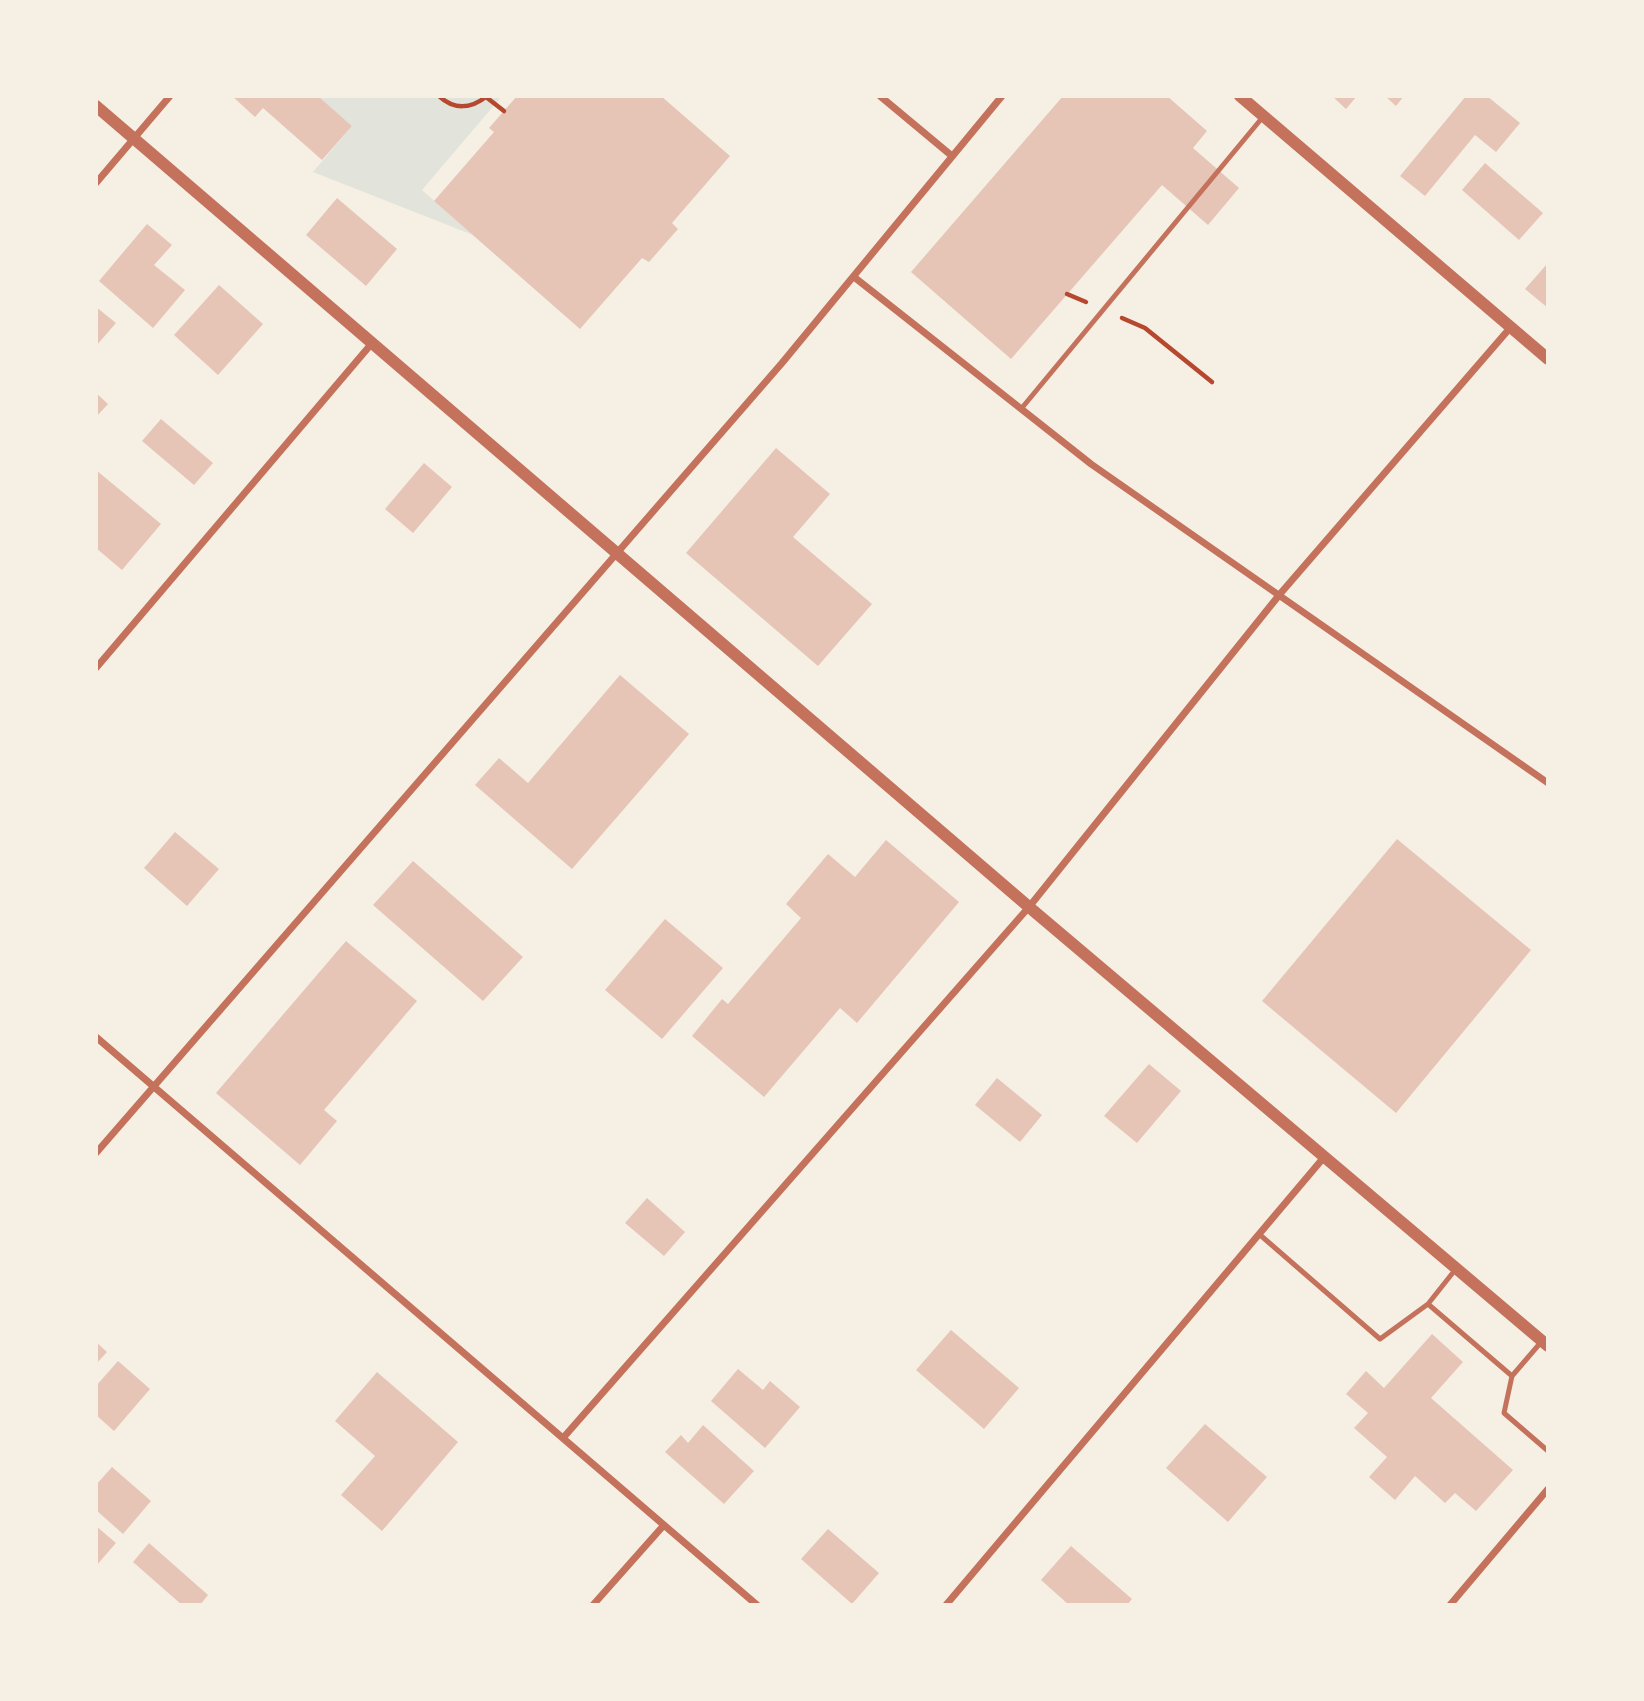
<!DOCTYPE html>
<html>
<head>
<meta charset="utf-8">
<style>
  body { margin:0 }
  #map { position:relative; width:1644px; height:1701px; overflow:hidden; background:#f6efe4; font-family:"Roboto Condensed",sans-serif }
  canvas { display:block }
  .frame { position:absolute; inset:0; border:98px solid #f6efe4; pointer-events:none }
</style>
</head>
<body>
<div id="map">
<canvas width="1644" height="1701"></canvas>
<div class="frame"></div>
</div>
<script>
const c = document.querySelector('canvas').getContext('2d');
c.lineJoin = 'round';
function fillPath(path, color) {
  c.fillStyle = color;
  c.fill(path, 'evenodd');
}
function trace(path, color, width, dash) {
  c.strokeStyle = color;
  c.lineWidth = width;
  c.lineCap = dash ? 'butt' : 'round';
  c.setLineDash(dash || []);
  c.stroke(path);
}
fillPath(new Path2D(`
  M318,96H502L422,190L473,235L313,172L352,126Z`), '#e2e4dc');
fillPath(new Path2D(`
  M232,96H318L352,126L322,160L263,108L255,117Z
  M517,96H661L730,156L672,223L678,229L649,262L642,258L580,329L434,201L494,132L489,128Z
  M1063,96H1167L1207,131L1193,148L1239,188L1208,225L1162,185L1011,359L911,272Z
  M1332,96H1357L1346,109Z
  M1385,96H1404L1396,106Z
  M1466,96H1487L1520,123L1496,152L1475,135L1425,196L1400,176Z
  M1485,163L1543,213L1519,240L1462,190Z
  M337,198L397,249L366,286L306,235Z
  M147,224L172,245L154,265L185,290L153,328L99,281Z
  M1548,263V308L1525,289Z
  M219,285L263,324L218,375L174,335Z
  M96,307L116,323L96,346Z
  M96,393L108,404L96,417Z
  M161,419L213,463L194,485L142,441Z
  M776,448L830,494L793,537L872,604L818,666L686,553Z
  M424,463L452,487L413,533L385,509Z
  M96,470L161,524L122,570L96,548Z
  M620,675L689,734L572,869L475,785L499,758L528,783Z
  M175,832L219,869L187,906L144,868Z
  M1397,839L1531,950L1396,1113L1262,1001Z
  M886,840L959,902L857,1023L840,1008L764,1097L692,1036L722,999L728,1004L801,918L786,904L828,854L855,877Z
  M413,861L523,957L483,1001L373,905Z
  M665,919L723,968L662,1039L605,990Z
  M346,941L417,1001L324,1110L337,1121L300,1165L216,1093Z
  M1149,1064L1181,1091L1137,1143L1104,1116Z
  M997,1078L1042,1115L1020,1142L975,1105Z
  M647,1198L685,1232L664,1256L625,1223Z
  M951,1330L1019,1388L984,1429L916,1370Z
  M1432,1334L1463,1362L1431,1398L1513,1470L1476,1511L1455,1493L1445,1503L1415,1476L1395,1500L1369,1477L1387,1457L1354,1428L1368,1413L1346,1394L1366,1371L1384,1388Z
  M96,1342L107,1352L96,1364Z
  M118,1361L150,1389L114,1431L96,1415V1386Z
  M738,1369L763,1390L770,1381L800,1407L765,1448L711,1401Z
  M377,1372L458,1442L382,1531L341,1495L375,1456L335,1421Z
  M1205,1424L1267,1477L1228,1522L1166,1468Z
  M703,1425L754,1471L724,1504L665,1452L681,1435L688,1443Z
  M112,1467L151,1501L123,1534L96,1510V1485Z
  M96,1526L116,1543L96,1566Z
  M828,1529L879,1573L852,1604L801,1559Z
  M149,1543L208,1595L200,1605H182L133,1562Z
  M1071,1546L1132,1599L1127,1605H1069L1041,1580Z`), '#e6c5b7');
trace(new Path2D(`
  M439,96C454,110 471,109 487,96
  M486,97L504,111
  M1067,294L1086,302
  M1122,318L1145,328L1212,382`), '#b5482f', 4.5);
trace(new Path2D(`
  M1021,409L1262,118
  M1259,1234L1380,1339L1428,1304
  M1455,1270L1428,1304L1512,1376L1542,1341
  M1512,1376L1504,1413L1548,1451`), '#c5725c', 5);
trace(new Path2D(`
  M880,96L952,156
  M96,183L170,96
  M854,277L1091,464L1548,783
  M96,668L373,342
  M96,1037L757,1605
  M96,1153L782,363L1002,96
  M563,1438L1029,907L1280,594L1510,328
  M593,1605L664,1525
  M946,1605L1325,1156
  M1450,1605L1548,1489`), '#c5725c', 7);
trace(new Path2D(`
  M1240,96L1548,359
  M96,106L1029,907L1548,1346`), '#c5725c', 12);
</script>
</body>
</html>
